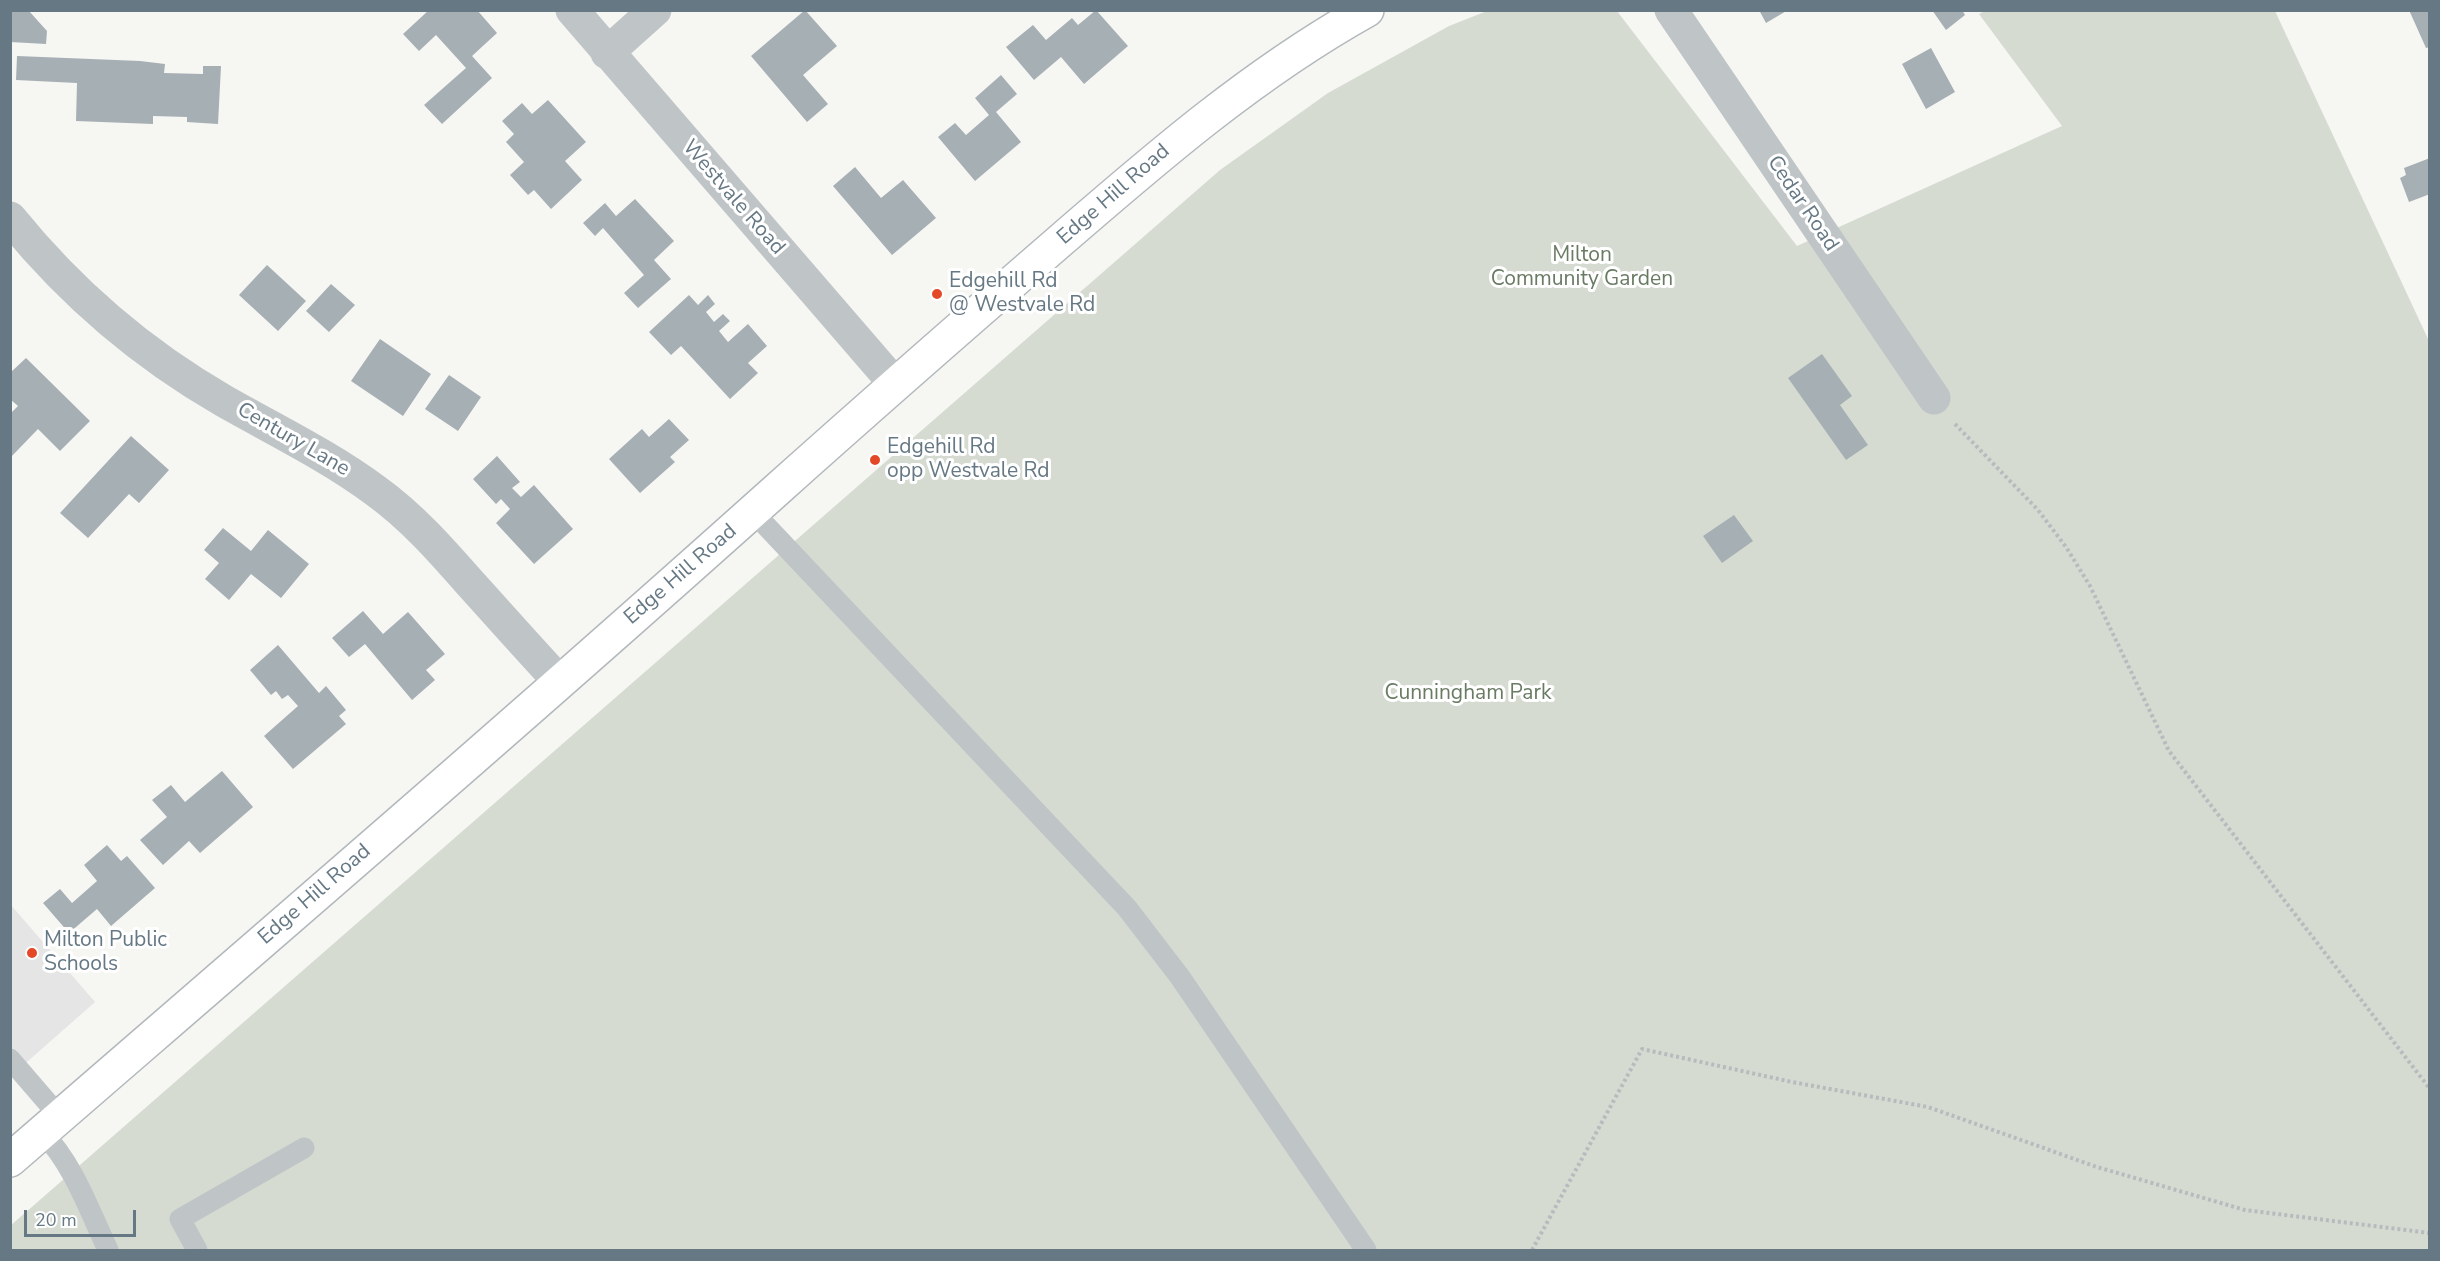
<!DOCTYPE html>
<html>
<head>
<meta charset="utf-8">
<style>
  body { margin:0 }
  #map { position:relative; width:2440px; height:1261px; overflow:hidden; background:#f6f6f3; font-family:"Nunito Sans",sans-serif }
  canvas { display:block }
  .frame { position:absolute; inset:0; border:12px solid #657884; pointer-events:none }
  .scale { position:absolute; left:24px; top:1210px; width:112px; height:27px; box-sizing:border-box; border:3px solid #657884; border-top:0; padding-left:8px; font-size:18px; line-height:21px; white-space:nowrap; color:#657884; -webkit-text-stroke:4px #fff; paint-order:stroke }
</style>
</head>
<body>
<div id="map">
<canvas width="2440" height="1261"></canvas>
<div class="frame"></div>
<div class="scale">20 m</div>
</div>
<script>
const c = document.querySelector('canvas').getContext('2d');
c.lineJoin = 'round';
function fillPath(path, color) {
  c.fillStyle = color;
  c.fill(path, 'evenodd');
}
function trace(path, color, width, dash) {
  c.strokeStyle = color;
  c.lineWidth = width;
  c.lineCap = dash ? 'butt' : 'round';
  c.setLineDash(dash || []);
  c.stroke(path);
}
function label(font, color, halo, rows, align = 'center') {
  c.font = font + ' "Nunito Sans",sans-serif';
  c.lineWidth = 6;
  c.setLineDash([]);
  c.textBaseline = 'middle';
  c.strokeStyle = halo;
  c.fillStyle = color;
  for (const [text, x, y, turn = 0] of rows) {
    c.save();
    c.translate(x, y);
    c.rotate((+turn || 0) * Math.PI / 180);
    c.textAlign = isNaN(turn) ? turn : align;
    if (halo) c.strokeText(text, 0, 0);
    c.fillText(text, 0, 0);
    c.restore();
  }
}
fillPath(new Path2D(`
  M10,904L95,1002L11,1076H10Z`), '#e4e5e4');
fillPath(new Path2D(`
  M1987,10L2275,11L2429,341V1250H11L10,1226L1220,170L1328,93L1449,26L1487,11H1617L1797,246L2062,126L1979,14Z`), '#d6dbd2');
fillPath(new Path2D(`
  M10,10L29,11L47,31L46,44L10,42Z
  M429,10H477L497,33L472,56L492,78L442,124L424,105L466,68L436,35L419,51L403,34Z
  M805,10L837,46L803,75L828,104L807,122L751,56Z
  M1096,10L1128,46L1084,84L1061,57L1034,80L1006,47L1033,25L1046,40L1072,18L1078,25Z
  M1759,10H1788L1766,23Z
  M1932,10H1962L1965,15L1946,30Z
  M2409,10H2430V47L2426,48Z
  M1931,48L1955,92L1926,109L1902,64Z
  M17,56L140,61L165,64L164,73L203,74V66H221L218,124L187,122V117L153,116V124L76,121L77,83L16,80Z
  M1001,75L1017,94L996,112L1021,142L975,181L938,137L955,123L966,135L989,115L975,98Z
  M548,100L586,142L565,161L582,180L551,209L534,190L528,195L510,175L524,162L506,142L514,134L502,121L522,103L532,114Z
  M2430,158V194L2409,202L2400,178L2406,175L2404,168Z
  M855,167L881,198L903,180L936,218L892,255L833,186Z
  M635,199L674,241L654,260L671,279L638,308L624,293L644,275L603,228L595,236L583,223L605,203L616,216Z
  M267,265L306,301L278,331L239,295Z
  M331,284L355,305L329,332L306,311Z
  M689,295L698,305L708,295L715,304L706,312L714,322L723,314L730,321L719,331L728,342L748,324L767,346L748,363L758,373L730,399L681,346L671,355L649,332Z
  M380,339L431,374L403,416L351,381Z
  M1822,354L1852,396L1840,405L1868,445L1846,460L1788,378Z
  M26,358L90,421L60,451L38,429L10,458V414L18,406L10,399V373Z
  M449,375L481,397L458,431L425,409Z
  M669,419L689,440L670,457L675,462L640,493L609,459L642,429L649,437Z
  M131,436L169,470L139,503L129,494L88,538L60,513Z
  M497,456L520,482L512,488L521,497L534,485L573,529L534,564L496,523L510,509L501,499L496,504L473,479Z
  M1734,515L1753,541L1722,563L1703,536Z
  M223,528L251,551L268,530L309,564L281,598L251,574L229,600L205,579L219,563L204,550Z
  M363,611L383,634L408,612L445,654L426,670L435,680L412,700L365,644L349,657L332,638Z
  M278,645L319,693L326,686L346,710L339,716L346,724L293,769L264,736L298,706L288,695L282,699L276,691L271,695L250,670Z
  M222,771L253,807L200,853L189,841L163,865L140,840L167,817L152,800L171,785L185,802Z
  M107,845L121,861L127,856L155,888L111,926L97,909L69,933L43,903L60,889L72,903L97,881L84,865Z`), '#a6afb4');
const secondary = new Path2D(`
  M10,1160C265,939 520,720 771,495C867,409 963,325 1060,241C1157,157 1254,73 1367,10`);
trace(secondary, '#b2b8bc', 36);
trace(new Path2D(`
  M1955,424L2038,510L2066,547L2090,586L2169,751L2430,1089
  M1532,1250L1642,1049L1792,1082L1928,1107L2097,1167L2245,1210L2430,1233`), '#b7bbbe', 4, [3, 3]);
trace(new Path2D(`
  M753,512L1127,908L1180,977L1366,1250
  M10,1059L60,1117
  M42,1132C74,1165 89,1210 108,1250
  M197,1250L180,1219L304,1148`), '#bfc4c7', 21);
trace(new Path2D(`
  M572,10L895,384
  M1671,10L1934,398
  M607,53L655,10
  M10,218C70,292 142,354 224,401C275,430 329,456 376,491C412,517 441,550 470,583C500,616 529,649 559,681`), '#bfc4c7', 33);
trace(secondary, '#fff', 33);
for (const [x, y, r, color] of [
  [937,294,6,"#e34926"],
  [875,460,6,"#e34926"],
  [32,953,6,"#e34926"]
]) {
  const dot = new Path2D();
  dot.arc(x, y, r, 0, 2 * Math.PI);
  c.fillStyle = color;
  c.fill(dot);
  trace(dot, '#fff', 2);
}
label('21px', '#657884', '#fff', [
  ["Edge Hill Road",1114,195,-41],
  ["Westvale Road",733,198,49],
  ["Cedar Road",1802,204,56],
  ["Century Lane",293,440,30],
  ["Edge Hill Road",681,575,-41],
  ["Edge Hill Road",315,895,-41]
]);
label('21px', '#6a7b64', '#fff', [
  ["Milton",1582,256],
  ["Community Garden",1582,280],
  ["Cunningham Park",1468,694]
]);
label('21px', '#657884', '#fff', [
  ["Edgehill Rd",949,282],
  ["@ Westvale Rd",949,306],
  ["Edgehill Rd",887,448],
  ["opp Westvale Rd",887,472],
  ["Milton Public",44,941],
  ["Schools",44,965]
], 'left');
</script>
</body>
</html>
